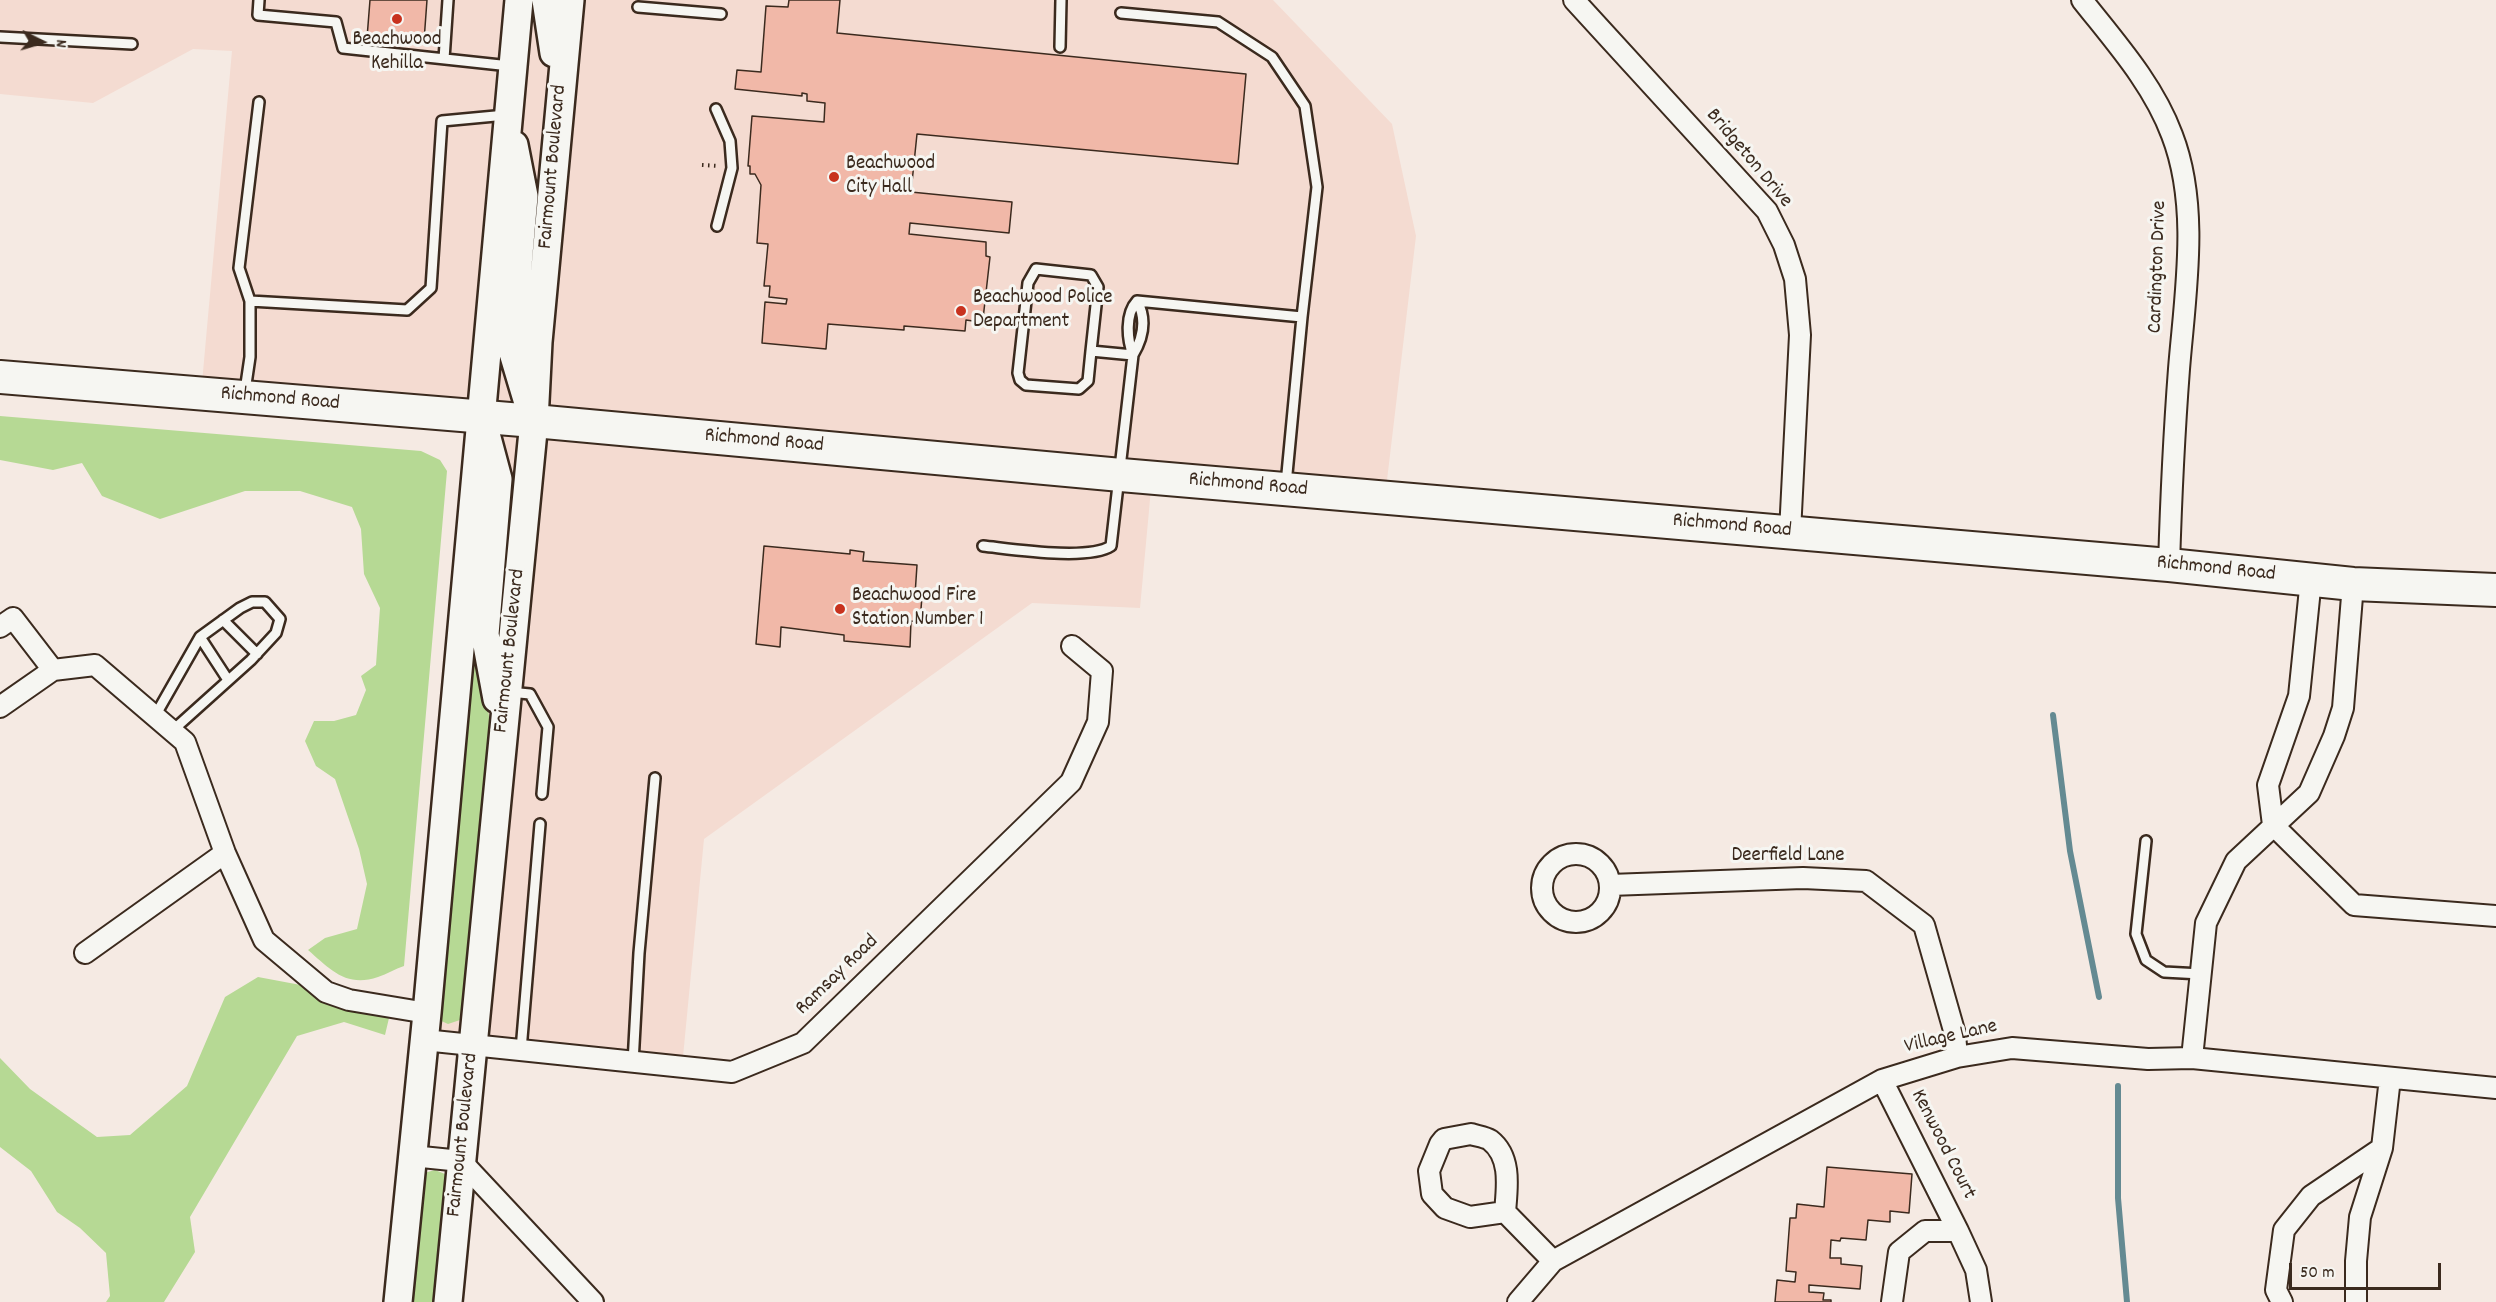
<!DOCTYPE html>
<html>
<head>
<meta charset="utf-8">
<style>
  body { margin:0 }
  #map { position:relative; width:2496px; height:1302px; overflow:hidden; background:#f5eae3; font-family:Dekko,sans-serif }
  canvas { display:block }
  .north { position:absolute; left:12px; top:12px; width:60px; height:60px; -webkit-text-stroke:4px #f6f6f2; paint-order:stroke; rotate:95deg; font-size:16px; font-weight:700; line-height:24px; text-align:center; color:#3b2a1e }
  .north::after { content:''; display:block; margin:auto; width:21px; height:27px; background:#3b2a1e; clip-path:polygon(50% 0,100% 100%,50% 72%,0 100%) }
  .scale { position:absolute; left:2289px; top:1263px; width:152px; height:27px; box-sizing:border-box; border:3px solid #3b2a1e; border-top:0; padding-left:8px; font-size:18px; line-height:21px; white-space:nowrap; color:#3b2a1e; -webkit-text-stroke:4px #f6f6f2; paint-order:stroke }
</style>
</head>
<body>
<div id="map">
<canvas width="2496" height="1302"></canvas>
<div class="north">N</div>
<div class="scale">50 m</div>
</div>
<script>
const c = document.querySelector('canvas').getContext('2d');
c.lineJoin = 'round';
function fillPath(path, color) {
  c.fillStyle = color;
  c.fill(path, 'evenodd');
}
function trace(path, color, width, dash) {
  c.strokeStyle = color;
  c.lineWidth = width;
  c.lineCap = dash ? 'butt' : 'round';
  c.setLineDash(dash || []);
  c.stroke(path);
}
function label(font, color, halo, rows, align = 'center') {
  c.font = font + ' Dekko,sans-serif';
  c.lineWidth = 6;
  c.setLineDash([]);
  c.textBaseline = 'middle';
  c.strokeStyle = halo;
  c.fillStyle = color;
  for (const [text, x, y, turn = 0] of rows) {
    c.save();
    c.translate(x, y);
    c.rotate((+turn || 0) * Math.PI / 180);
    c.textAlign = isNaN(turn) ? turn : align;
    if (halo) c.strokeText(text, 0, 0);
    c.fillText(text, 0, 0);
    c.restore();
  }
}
fillPath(new Path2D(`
  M0,0H1273L1392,124L1416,236L1385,497L1152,478L1140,608L1032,603L704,839L682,1067L424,1040L482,417L201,394L232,51L193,49L93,103L0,94Z`), '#f4dbd1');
fillPath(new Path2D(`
  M0,416L421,451L440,460L447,471L404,966C395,969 387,974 378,977C346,988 330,969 308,950L325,938L357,929L367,884L359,849L335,779L316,766L305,741L314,721H334L356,715L366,690L361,676L376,665L380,608L364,574L361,529L352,507L300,491H245L160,519L102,496L82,463L53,470L0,460Z
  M468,635L478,636L491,731L466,1010L460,1020L448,1024L437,1019Z
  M258,977L322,989L387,1013L389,1018L385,1035L344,1022L297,1036L190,1217L195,1252L164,1302H106L110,1296L106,1253L80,1228L57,1212L31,1171L0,1147V1058L30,1089L97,1137L130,1135L187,1086L225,997Z
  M435,1170L445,1174L450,1185L439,1302H408L424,1173Z`), '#b6d994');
trace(new Path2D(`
  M2053,715L2070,851L2099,997
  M2118,1086V1198L2127,1302`), '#648a92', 6);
const building = new Path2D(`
  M370,0H427L424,41L367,38Z
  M789,0H840L837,33L1246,74L1238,164L917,134L911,192L1012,202L1009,233L910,223L909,234L986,242V256L990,257L983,319L980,322L966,320L965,331L904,326V330L828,324L826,349L762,343L765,302L786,304L787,299L769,297L770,286H764L768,244L757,243L761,185L755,174H750V166H748L752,116L824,122L825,103L807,101V94L802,93V96L735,89L737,70L761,72L766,6L788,7Z
  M764,546L850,554V550L864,552L863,561L917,565L915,595L922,596L920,622L911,621L910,647L844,641V635L781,627L780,647L756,644Z
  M1827,1167L1912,1174L1909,1213L1890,1211V1222L1868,1220L1866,1240L1841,1238L1840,1241L1831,1240L1830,1258H1841V1264L1862,1266L1860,1289L1809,1285V1292L1824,1293L1823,1300H1831V1302H1775L1777,1280L1795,1282L1796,1272L1786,1271L1790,1218H1796L1797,1204L1824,1207Z`);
fillPath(building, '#f1b8a8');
trace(building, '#3b2a1e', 1.5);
const lane = new Path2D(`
  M259,0L258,15L336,22L343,48L510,66
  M638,7L721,14
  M1121,13L1218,22L1272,57L1305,106L1317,187L1302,317
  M0,37L132,44
  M1060,47L1061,0
  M444,59L448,0
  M259,102L239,268L250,301L407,310L431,288L442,121L506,115
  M716,109L730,141L732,168L717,226
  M1137,301L1302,317L1286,484
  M1133,355C1143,338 1147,319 1137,301
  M1133,355C1127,339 1125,314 1137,301
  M245,391L250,357V301
  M983,546C1012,549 1088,561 1111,546L1133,355L1091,351L1098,287L1091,275L1036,269L1028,283L1018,373L1020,380L1026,385L1079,389L1088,381L1091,351
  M223,620L257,654
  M200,637L228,680
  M509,692L530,694L548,727L542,794
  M155,716L200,637L240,608L252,602H265L280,619L276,633L251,660L172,731
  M2146,841L2136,934L2146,960L2164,972L2201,974
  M521,1050L540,824
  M633,1063L639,953L655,778`);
const street = new Path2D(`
  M1574,0L1767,211L1784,245L1795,279L1800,335L1790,532
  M2082,0C2116,43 2153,84 2172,135C2200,207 2185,294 2179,369C2174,435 2171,499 2169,565
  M0,627L13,618L53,670
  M0,707L53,670L95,665L185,742L225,853L264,940L326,992L349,1000L427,1013
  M2273,825L2354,905L2496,916
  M2273,825L2268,785L2299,696L2311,579
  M1542 888a34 34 0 1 1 68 0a34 34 0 1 1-68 0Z
  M1610,885L1803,878L1866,881L1924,925L1955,1034L1957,1057
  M85,953L225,853
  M424,1040L732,1072L803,1043L1071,782L1098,722L1102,671L1072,646
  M2192,1058L2206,923L2236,861L2309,793L2334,736L2343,708L2353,584
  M1882,1080L1958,1231
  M1471,1134C1477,1136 1485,1137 1490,1140C1512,1157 1507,1188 1505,1212L1470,1217L1445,1208L1432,1194L1429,1171L1440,1144L1444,1139Z
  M2382,1148L2390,1078
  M412,1156L461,1161L593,1302
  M1505,1212L1553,1261
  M1518,1302L1553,1261L1882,1080L1957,1057L2012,1048L2148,1059L2192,1058L2496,1088
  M1892,1302L1899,1252L1925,1231H1958L1976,1270L1981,1302
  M2282,1302L2276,1290L2284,1230L2311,1196L2382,1148L2360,1217L2356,1261V1302`);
const secondary = new Path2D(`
  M546,0L554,53
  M514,145L524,196L511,346L528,403
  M486,434L498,479L485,634L497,699
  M398,1302L427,1013L519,0
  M448,1302L534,421L538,342L570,0`);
const primary = new Path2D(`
  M0,377L534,421L1121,475L2169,565L2353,584L2496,590`);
trace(lane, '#3b2a1e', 14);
trace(street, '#3b2a1e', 24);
trace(secondary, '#3b2a1e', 32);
trace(primary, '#3b2a1e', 36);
trace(new Path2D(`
  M702,165L719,166`), '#3b2a1e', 4, [1.5, 4.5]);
trace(lane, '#f6f6f2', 9);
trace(street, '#f6f6f2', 20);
trace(secondary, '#f6f6f2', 27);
trace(primary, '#f6f6f2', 32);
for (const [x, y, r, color] of [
  [397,19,6,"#c8321e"],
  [834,177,6,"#c8321e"],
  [961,311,6,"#c8321e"],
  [840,609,6,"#c8321e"]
]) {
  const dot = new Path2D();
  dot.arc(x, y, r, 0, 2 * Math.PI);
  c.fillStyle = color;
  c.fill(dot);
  trace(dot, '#f6f6f2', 2);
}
label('21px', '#3b2a1e', '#f6f6f2', [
  ["Beachwood",397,41,"center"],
  ["Kehilla",397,65,"center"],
  ["Beachwood",846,165],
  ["City Hall",846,189],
  ["Beachwood Police",973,299],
  ["Department",973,323],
  ["Beachwood Fire",852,597],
  ["Station Number 1",852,621]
], 'left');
label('21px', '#3b2a1e', '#f6f6f2', [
  ["Bridgeton Drive",1748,159,50],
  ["Fairmount Boulevard",554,167,-85],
  ["Cardington Drive",2159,267,-88],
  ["Richmond Road",280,400,5],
  ["Richmond Road",764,442,5],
  ["Richmond Road",1248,486,5],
  ["Richmond Road",1732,527,5],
  ["Richmond Road",2216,570,6],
  ["Fairmount Boulevard",511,651,-84],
  ["Deerfield Lane",1788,857],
  ["Ramsay Road",838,976,-44],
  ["Village Lane",1951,1038,-13],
  ["Fairmount Boulevard",464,1135,-84],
  ["Kenwood Court",1942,1145,63]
]);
</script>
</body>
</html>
